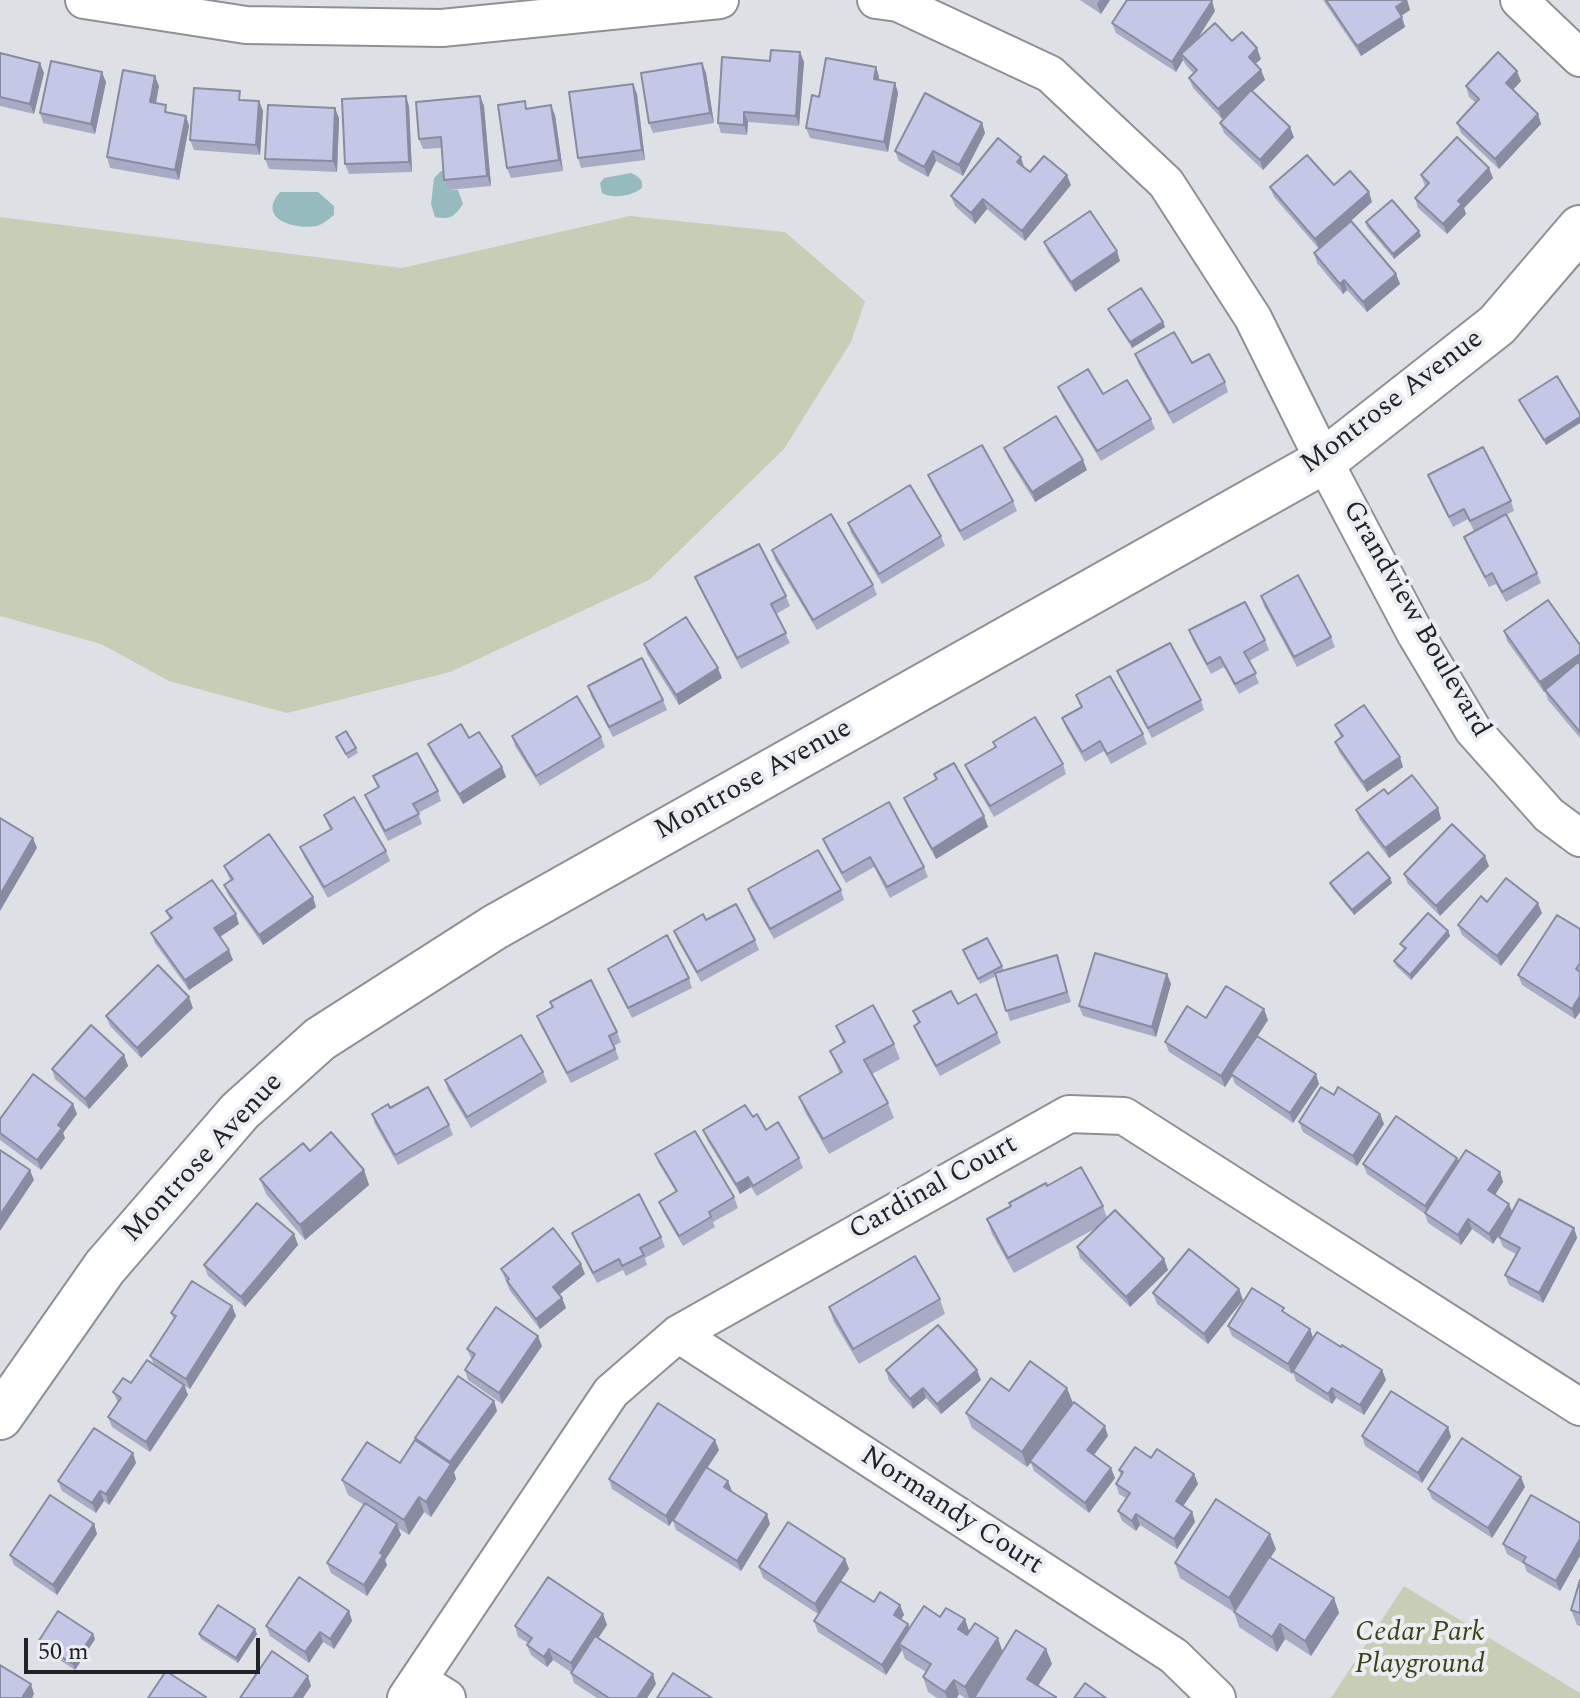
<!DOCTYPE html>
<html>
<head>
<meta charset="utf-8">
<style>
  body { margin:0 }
  #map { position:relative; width:1580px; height:1698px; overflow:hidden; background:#dde1e5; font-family:Spectral,serif }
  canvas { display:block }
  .scale { position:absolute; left:24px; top:1638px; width:236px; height:36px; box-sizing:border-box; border:4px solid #222325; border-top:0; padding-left:10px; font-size:24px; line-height:28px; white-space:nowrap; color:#222325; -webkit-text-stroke:6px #eaeef2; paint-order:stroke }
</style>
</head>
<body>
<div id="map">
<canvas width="1580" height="1698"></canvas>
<div class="scale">50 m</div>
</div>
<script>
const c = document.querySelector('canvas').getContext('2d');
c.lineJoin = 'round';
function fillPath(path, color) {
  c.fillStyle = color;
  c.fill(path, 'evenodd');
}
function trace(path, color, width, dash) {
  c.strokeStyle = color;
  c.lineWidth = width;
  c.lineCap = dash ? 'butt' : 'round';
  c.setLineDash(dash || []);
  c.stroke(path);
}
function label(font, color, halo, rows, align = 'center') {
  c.font = font + ' Spectral,serif';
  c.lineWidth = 8;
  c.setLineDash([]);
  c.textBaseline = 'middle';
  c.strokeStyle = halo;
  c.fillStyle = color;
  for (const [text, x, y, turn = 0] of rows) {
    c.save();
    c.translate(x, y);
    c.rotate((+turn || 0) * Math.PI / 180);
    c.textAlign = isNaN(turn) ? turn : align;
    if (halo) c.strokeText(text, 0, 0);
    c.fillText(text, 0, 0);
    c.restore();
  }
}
fillPath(new Path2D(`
  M630,216L785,232L865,301L851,342L784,449L649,580L450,672L287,713L169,681L101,644L0,616V217L402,268Z
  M1404,1586L1580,1693V1698H1331Z`), '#c6ceb6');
fillPath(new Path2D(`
  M441,171L446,172L448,190H458L463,204C454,217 451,220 435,217L431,204L434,178Z
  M631,173C639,177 643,179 642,188C632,196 614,199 602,193L600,183L604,178Z
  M280,192H318L334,206V215C329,219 323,224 317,226C295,230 256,219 280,192Z`), '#95bbbe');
const street = new Path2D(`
  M84,0L246,25L442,28L720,0
  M876,0L898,3L1050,74L1166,183L1253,318L1324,461L1415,633L1473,730L1549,815L1580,838
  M1519,0L1580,58
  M678,1334L1174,1656L1217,1698
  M418,1680L447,1698
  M406,1698L611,1392L678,1334L1069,1114L1124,1116L1580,1407`);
const secondary = new Path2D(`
  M0,1417L105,1267L240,1111L320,1039L495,927L1324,461L1497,325L1580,228`);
trace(street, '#8d9094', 40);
trace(secondary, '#8d9094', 48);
trace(street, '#fff', 36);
trace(secondary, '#fff', 44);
fillPath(new Path2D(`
  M1080,0H1110L1101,14Z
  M1323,0H1407L1410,10L1401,16L1405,27L1361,56Z
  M1215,11L1197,40L1232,41L1261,59L1255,64L1261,70L1265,80L1252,91L1294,137L1263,170L1224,133L1220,123L1233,109L1222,119L1193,88L1189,78L1194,74L1185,64L1183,60L1176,72L1116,33L1112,23Z
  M800,52L804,62L799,126L748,122L747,135L721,133L718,123L770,61Z
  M0,53L44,73L34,114L0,106Z
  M702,63L706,73L714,123L653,133L649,123Z
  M876,67L879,77V80L895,83L898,93L888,152L810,138L806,128L819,97Z
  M1521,81L1513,90L1538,114L1541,124L1499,169L1461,133L1457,123L1476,103L1469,97L1466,86Z
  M106,82L95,134L43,123L40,113Z
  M633,84L637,94L645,160L581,168L578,158Z
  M159,86L156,103L169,113L186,116L189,126L179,180L110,168L107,157Z
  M480,96L484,106L491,186L448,190L444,180L441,148L423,149L419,139Z
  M259,101L263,111L260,155L194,150L190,140Z
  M409,106L412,172L349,174L345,164Z
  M527,108L555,115L563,171L511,178L507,168Z
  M339,118L337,172L269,169L265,159Z
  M982,123L985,133L963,176L936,161L928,177L899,161L895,151Z
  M1024,167L1030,172L1071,185L1025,241L987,209L975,224L955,206L951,196Z
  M1421,175L1493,178L1464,208L1466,214L1447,234L1418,208L1415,198L1425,186Z
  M1334,185L1372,202L1335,235L1396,274L1400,284L1367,312L1347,290L1343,294L1317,263L1314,253L1319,249L1274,197L1270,187Z
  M1366,222L1421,236L1394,259L1367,227Z
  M1044,242L1120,261L1075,292L1048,252Z
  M1108,309L1163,322L1165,327L1132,348L1110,314Z
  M1135,354L1192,363L1225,382L1228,392L1173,424L1139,365Z
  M1058,387L1103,394L1151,419L1155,429L1101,461L1062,397Z
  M1519,400L1580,414V423L1546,445L1521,405Z
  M1004,448L1087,470L1035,502L1008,458Z
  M928,475L1013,501L1017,511L964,541L932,485Z
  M1428,475L1511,501L1514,511L1506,515L1537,573L1541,583L1506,602L1496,584L1489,587L1468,547L1464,537L1474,531L1468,519L1453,527L1432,485Z
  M848,523L941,536L945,546L882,584L851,533Z
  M772,550L873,585L877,595L817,630L775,560Z
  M695,577L786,596L790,606L776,614L790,643L741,669L699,587Z
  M1261,596L1331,637L1335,647L1297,667L1264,606Z
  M1189,630L1265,640L1269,650L1249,661L1259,683L1239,694L1224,667L1211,674L1193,641Z
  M1504,631L1580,645V738L1548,700L1545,691L1544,692L1507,641Z
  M644,644L722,678L679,705L647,654Z
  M1117,671L1201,700L1204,710L1152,738L1121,681Z
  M588,686L663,700L667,710L613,737L591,696Z
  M1076,695L1143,734L1147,744L1111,764L1104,751L1085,762L1066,728L1062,718L1081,708Z
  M1335,725L1403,767L1367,792L1339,752L1335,742L1341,738Z
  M512,736L601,737L605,747L540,786L515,746Z
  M336,737L356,748L358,753L348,759Z
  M469,738L502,767L506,777L463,804L432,754L428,744Z
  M993,742L1063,764L1066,774L994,817L969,775L965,765L995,748Z
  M934,774L984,816L988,827L936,859L908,808L904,798L936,780Z
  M373,776L438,791L441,801L418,813L422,824L388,841L369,805L365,795L378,788Z
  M1438,808L1441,819L1389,858L1360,820L1356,810Z
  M324,815L386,851L390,861L328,898L304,857L300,847L330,830Z
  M823,839L924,867L928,877L890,898L874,867L846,883L827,849Z
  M224,866L316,907L263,945L228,895L224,885L230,880Z
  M1489,866L1440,916L1408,884L1404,874Z
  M1390,878L1392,883L1354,915L1332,888L1330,883Z
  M748,889L841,890L844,900L774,939L751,899Z
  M1487,902L1542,913L1501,966L1462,935L1458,925Z
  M166,911L239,924L220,937L233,960L189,990L155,943L151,933L170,920Z
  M706,920L755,940L759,950L701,982L678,941L674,931Z
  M1580,929V1012L1575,1019L1522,985L1518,975Z
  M1448,931L1450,936L1411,980L1396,966L1394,961L1404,950L1400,944Z
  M963,950L1002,966L1004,971L1057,955L1071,1002L1010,1021L996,976L980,984Z
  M608,969L689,978L692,988L632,1018L612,979Z
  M1167,974L1171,984L1156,1037L1083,1016L1079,1006Z
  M550,1002L617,1032L621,1042L614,1046L619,1059L571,1083L541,1026L537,1016L552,1008Z
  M193,1008L141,1058L110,1026L106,1016Z
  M913,1011L997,1033L1001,1043L940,1076L918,1036L914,1026L918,1023Z
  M1206,1018L1268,1020L1257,1036L1319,1084L1293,1123L1235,1084L1232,1076L1225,1087L1169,1052L1165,1042Z
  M836,1026L894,1044L900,1059L872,1074L888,1103L894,1118L829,1154L805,1112L799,1097L840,1074L830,1051L843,1043Z
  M124,1055L128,1066L89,1109L55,1079L52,1069Z
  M543,1072L547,1082L471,1128L448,1090L445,1080Z
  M1334,1095L1380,1114L1384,1124L1357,1166L1303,1132L1299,1122Z
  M390,1108L449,1125L453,1135L398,1165L375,1124L372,1114Z
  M77,1114L63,1133L65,1138L41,1170L0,1140V1119Z
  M753,1117L766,1130L799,1158L803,1168L757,1196L751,1187L740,1194L707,1140L703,1130Z
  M310,1151L364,1170L369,1185L305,1240L266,1194L260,1179Z
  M655,1154L734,1197L738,1208L713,1222L715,1227L683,1246L663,1212L659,1202L676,1192L659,1164Z
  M1459,1162L1500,1172L1503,1182L1495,1194L1509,1204L1512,1212L1574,1228L1577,1238L1543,1303L1509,1285L1505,1275L1516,1254L1503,1247L1499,1237L1504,1226L1493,1244L1472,1229L1461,1245L1428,1223L1425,1214L1367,1174L1363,1164Z
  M1047,1186L1103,1206L1107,1218L1164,1259L1168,1270L1130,1307L1080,1258L1077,1247L1098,1227L1014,1273L992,1234L987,1219L1010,1206L1009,1203Z
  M572,1233L661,1237L665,1247L645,1258L647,1265L626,1276L623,1270L597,1283L576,1243Z
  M294,1234L298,1245L245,1307L208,1276L204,1265Z
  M501,1269L585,1274L559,1295L562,1298L566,1308L540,1329L510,1291Z
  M1239,1289L1243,1300L1208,1344L1157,1304L1153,1293Z
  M940,1299L945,1314L859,1364L834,1322L829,1307Z
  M232,1306L236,1316L190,1389L185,1386L188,1395L150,1452L112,1427L108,1417L118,1403L113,1392L131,1383L154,1364L150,1356L174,1320L171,1313Z
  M1286,1314L1313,1338L1341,1347L1382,1370L1386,1380L1364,1415L1336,1398L1332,1404L1296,1381L1293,1372L1292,1374L1232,1336L1228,1326Z
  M542,1346L502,1404L468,1380L465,1370L472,1360L467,1349Z
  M886,1370L981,1380L941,1414L926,1398L913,1409L889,1381Z
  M1009,1391L1073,1403L1059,1423L1108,1436L1094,1455L1115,1478L1089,1513L1034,1471L1031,1463L1027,1467L972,1428L966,1413Z
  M494,1401L497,1411L454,1472L456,1479L431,1517L424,1512L409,1535L398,1528L401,1535L385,1560L387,1565L367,1596L331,1573L327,1563L364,1505L348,1495L342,1480L400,1463L416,1441L415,1438Z
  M1448,1427L1451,1437L1422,1483L1365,1446L1362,1436Z
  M719,1450L707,1468L731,1492L770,1524L741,1571L676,1530L673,1521L669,1526L612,1489L609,1479Z
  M133,1453L136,1463L109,1505L104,1501L96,1513L62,1491L58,1481Z
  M1151,1458L1194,1474L1198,1484L1183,1506L1192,1512L1195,1522L1177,1549L1140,1525L1136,1531L1122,1521L1118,1511L1126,1498L1119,1494L1116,1484L1121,1475L1119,1470Z
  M1525,1487L1492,1538L1432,1499L1428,1489Z
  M1580,1523V1556L1560,1591L1527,1572L1524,1564L1507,1554L1503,1544Z
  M94,1524L97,1534L57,1595L14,1565L10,1555Z
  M1276,1549L1270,1558L1334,1598L1339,1613L1311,1656L1285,1639L1277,1652L1239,1627L1234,1612L1180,1578L1175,1563Z
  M845,1559L849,1569L841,1581L874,1602L900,1605L904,1615L901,1619L910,1628L940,1617L965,1619L969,1632L1003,1652L1046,1649L1052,1664L991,1671L973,1698H965L959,1694L957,1698H937L928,1692L923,1677L926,1672L905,1659L902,1650L886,1675L818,1632L814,1621L818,1614L763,1578L759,1567Z
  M1580,1580V1626L1577,1625L1571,1610Z
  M349,1611L352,1621L334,1649L323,1642L309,1663L270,1636L266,1626Z
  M603,1614L607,1625L598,1638L656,1684L647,1698H597L574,1683L571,1673V1672L553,1660L547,1667L531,1655L527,1645L528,1643L518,1637L515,1626Z
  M199,1634H257L238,1663L201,1639Z
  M95,1639L75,1670L40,1647L38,1642Z`), '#a9abc5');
fillPath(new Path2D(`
  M1100,0H1110L1101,14L1097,4Z
  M1407,0L1410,10L1399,17L1396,7Z
  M1212,1L1215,11L1185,58L1181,54L1183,60L1176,72L1172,62Z
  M1402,17L1405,27L1361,56L1357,46Z
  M1257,48L1261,59L1252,67L1249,57Z
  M800,52L804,62L799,126L796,116Z
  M40,63L44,73L34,114L30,104Z
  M702,63L706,73L714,123L710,113Z
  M876,67L879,77L877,89L874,79Z
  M1261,70L1265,80L1222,119L1218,109Z
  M1517,71L1521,81L1510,93L1506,83Z
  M102,72L106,82L95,134L91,124Z
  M155,76L159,86L154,112L150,102Z
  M895,83L898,93L888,152L884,142Z
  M633,84L637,94L645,160L642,150Z
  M406,96L409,106L412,172L409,162Z
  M480,96L484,106L491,186L487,176Z
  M259,101L263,111L260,155L256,145Z
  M551,105L555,115L563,171L559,160Z
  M335,108L339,118L337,172L333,161Z
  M744,112L748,122L747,135L744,125Z
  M1538,114L1541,124L1499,169L1495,159Z
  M186,116L189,126L179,180L175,170Z
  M982,123L985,133L963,176L959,165Z
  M1290,127L1294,137L1263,170L1260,160Z
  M933,151L936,161L928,177L924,167Z
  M1021,157L1024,167L1020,172L1017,162Z
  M1489,168L1493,178L1464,208L1466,214L1447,234L1443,224L1458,201Z
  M1067,175L1071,185L1025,241L1022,231Z
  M1369,192L1372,202L1319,249L1315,239Z
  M983,199L987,209L975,224L971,213Z
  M1419,231L1421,236L1394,259L1393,254Z
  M1117,251L1120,261L1075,292L1071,282Z
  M1396,274L1400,284L1367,312L1363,302Z
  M1344,280L1347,290L1343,294L1340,284Z
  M1163,322L1165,327L1132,348L1130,342Z
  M1580,417V423L1546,445L1544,440Z
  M1083,460L1087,470L1035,502L1032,492Z
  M1580,654V667L1544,692L1540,682Z
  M718,668L722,678L679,705L676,695Z
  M1400,757L1403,767L1367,792L1363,782Z
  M502,767L506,777L463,804L459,794Z
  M1438,808L1441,819L1389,858L1385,848Z
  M984,816L988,827L936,859L932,849Z
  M33,838L37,848L0,911V895Z
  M1485,856L1489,866L1440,916L1436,906Z
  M1390,878L1392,883L1354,915L1352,910Z
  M313,897L316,907L263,945L259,935Z
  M1538,903L1542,913L1501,966L1497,956Z
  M236,914L239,924L218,938L214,928Z
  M1448,931L1450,936L1411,980L1410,975Z
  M229,950L233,960L189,990L185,980Z
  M1167,974L1171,984L1156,1037L1152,1027Z
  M1580,996V1012L1575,1019L1572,1009Z
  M189,997L193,1008L141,1058L137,1048Z
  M1264,1009L1268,1020L1225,1087L1221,1076Z
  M124,1055L128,1066L89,1109L85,1099Z
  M1316,1074L1319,1084L1293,1123L1290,1113Z
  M73,1104L77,1114L63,1133L65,1138L41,1170L37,1160L58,1125Z
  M1380,1114L1384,1124L1357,1166L1353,1156Z
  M1457,1158L1461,1168L1428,1216L1425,1206Z
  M30,1170L34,1180L0,1231V1215Z
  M364,1170L369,1185L305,1240L300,1225Z
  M1500,1172L1503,1182L1492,1200L1488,1190Z
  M748,1177L751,1187L740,1194L736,1184Z
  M1509,1204L1513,1214L1493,1244L1489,1234Z
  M1468,1219L1472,1229L1461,1245L1458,1235Z
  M1574,1228L1577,1238L1543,1303L1539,1293Z
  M294,1234L298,1245L245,1307L241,1297Z
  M1164,1259L1168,1270L1130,1307L1126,1297Z
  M581,1264L585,1274L556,1297L553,1287Z
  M1239,1289L1243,1300L1208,1344L1204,1334Z
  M562,1298L566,1308L540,1329L536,1319Z
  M232,1306L236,1316L190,1389L186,1379Z
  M1310,1329L1314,1340L1292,1374L1288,1364Z
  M538,1336L542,1346L502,1404L499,1393Z
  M977,1370L981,1380L941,1414L937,1404Z
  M1382,1370L1386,1380L1364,1415L1360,1405Z
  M184,1385L188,1395L150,1452L146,1442Z
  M923,1388L926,1398L913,1409L910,1399Z
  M1067,1388L1073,1403L1027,1467L1022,1452Z
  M1332,1388L1336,1398L1332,1404L1328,1394Z
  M494,1401L497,1411L454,1472L456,1479L431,1517L426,1502L451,1464L450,1462Z
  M1105,1426L1108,1436L1090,1460L1087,1450Z
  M1448,1427L1451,1437L1422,1483L1418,1473Z
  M715,1440L719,1450L669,1526L666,1516Z
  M133,1453L136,1463L109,1505L106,1494Z
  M1111,1468L1115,1478L1089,1513L1085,1503Z
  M1194,1474L1198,1484L1180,1511L1176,1501Z
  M1521,1477L1525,1487L1492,1538L1488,1528Z
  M728,1481L732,1491L724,1487Z
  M100,1491L104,1501L96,1513L92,1503Z
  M419,1497L424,1512L409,1535L404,1520Z
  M1192,1512L1195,1522L1177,1549L1174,1539Z
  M767,1514L770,1524L741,1571L737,1561Z
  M1136,1514L1140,1525L1136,1531L1132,1521Z
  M94,1524L97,1534L57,1595L53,1585Z
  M397,1524L401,1535L385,1560L387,1565L367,1596L364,1585L380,1553Z
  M1270,1534L1276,1549L1235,1613L1229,1598Z
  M1580,1539V1556L1560,1591L1556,1581Z
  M845,1559L849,1569L819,1615L815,1604Z
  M1334,1598L1339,1613L1311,1656L1305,1641Z
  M900,1605L904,1615L897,1625L894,1615Z
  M349,1611L352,1621L334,1649L330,1639Z
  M603,1614L607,1625L574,1674L571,1663Z
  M965,1619L970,1634L964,1644L958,1629Z
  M908,1624L912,1634L899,1644L902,1650L886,1675L882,1665Z
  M1280,1624L1285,1639L1277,1652L1272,1637Z
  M255,1629L257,1634L238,1663L236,1658Z
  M320,1632L323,1642L309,1663L305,1652Z
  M93,1634L95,1639L75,1670L73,1664Z
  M998,1638L1003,1653L973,1698H969L965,1687Z
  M549,1649L553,1660L547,1667L544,1657Z
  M1046,1649L1052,1664L1033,1694L1027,1679Z
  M653,1674L656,1684L647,1698H637Z
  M308,1676L311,1686L303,1698H293Z
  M954,1680L959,1694L957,1698H947L945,1692Z
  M31,1684L34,1694L32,1698H24L23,1696Z`), '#898ba0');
const building = new Path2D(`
  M1127,0H1211L1212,1L1172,62L1112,23Z
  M1326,0H1406L1396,7L1402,17L1357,46Z
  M1215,23L1232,41L1242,32L1257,48L1249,57L1261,70L1218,109L1189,78L1197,70L1181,54Z
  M771,50L800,52L796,116L744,112V125L718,123L722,57L770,61Z
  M1498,52L1517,71L1506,83L1538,114L1495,159L1457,123L1479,99L1466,86Z
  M0,53L40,63L30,104L0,97Z
  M826,58L876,67L874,79L895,83L884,142L806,128L812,95L819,97Z
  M51,61L102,72L91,124L40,113Z
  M702,63L710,113L649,123L641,73Z
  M123,70L155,76L150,102L166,105L165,112L186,116L175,170L107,157Z
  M633,84L642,150L578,158L569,92Z
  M194,88L240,91L239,100L259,101L256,145L190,140Z
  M1251,90L1290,127L1260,160L1220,123Z
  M925,93L982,123L959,165L933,151L924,167L895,151Z
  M406,96L409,162L345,164L342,99Z
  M480,96L487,176L444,180L441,137L419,139L416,102Z
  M525,101L526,109L551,105L559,160L507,168L498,105Z
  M268,105L335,108L333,161L265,159Z
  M1457,137L1489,168L1458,201L1462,204L1443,224L1415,198L1429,183L1421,175Z
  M998,138L1021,157L1017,162L1030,172L1044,156L1067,175L1022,231L983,199L971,213L951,196Z
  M1307,155L1334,185L1350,171L1369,192L1315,239L1270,187Z
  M1392,200L1419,231L1393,254L1366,222Z
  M1090,211L1117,251L1071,282L1044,242Z
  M1351,221L1396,274L1363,302L1344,280L1340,284L1314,253Z
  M1141,288L1163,322L1130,342L1108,309Z
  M1174,332L1192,363L1209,354L1225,382L1169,413L1135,354Z
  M1088,369L1103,394L1127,380L1151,419L1097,451L1058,387Z
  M1557,376L1580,414V417L1544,440L1519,400Z
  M1056,416L1083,460L1032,492L1004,448Z
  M982,445L1013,501L960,531L928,475Z
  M1483,447L1511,501L1470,521L1464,509L1449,517L1428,475Z
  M910,485L941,536L879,574L848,523Z
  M831,514L873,585L813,620L772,550Z
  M1506,514L1537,573L1502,592L1492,573L1485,577L1464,537Z
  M759,544L786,596L771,604L786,633L737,658L695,577Z
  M1298,575L1331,637L1294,657L1261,596Z
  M1548,600L1580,645V654L1540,682L1504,631Z
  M1245,602L1265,640L1244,652L1256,673L1235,684L1220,657L1207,664L1189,630Z
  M686,617L718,668L676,695L644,644Z
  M1170,643L1201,700L1148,728L1117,671Z
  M642,658L663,700L609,727L588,686Z
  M1578,662L1580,665V732L1545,690Z
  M1110,676L1143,734L1107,754L1100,741L1082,752L1062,718L1082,707L1076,695Z
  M577,696L601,737L536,776L512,736Z
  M1364,705L1400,757L1363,782L1335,742L1343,736L1335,725Z
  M1035,717L1063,764L990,806L965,765L996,747L993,742Z
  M461,724L469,738L479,732L502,767L459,794L428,744Z
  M346,731L356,748L346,754L336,737Z
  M417,753L438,791L413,804L419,814L385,831L365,795L379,787L373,776Z
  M954,763L984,816L932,849L904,798L937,779L934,774Z
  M1412,775L1438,808L1385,848L1356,810L1384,789L1388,794Z
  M354,797L386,851L324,887L300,847L332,829L324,815Z
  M889,802L924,867L887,887L870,857L842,873L823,839Z
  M0,818L33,838L0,895Z
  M1452,824L1485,856L1436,906L1404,874Z
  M269,834L313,897L259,935L224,885L233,879L224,866Z
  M818,850L841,890L770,929L748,889Z
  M1368,852L1390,878L1352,910L1330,883Z
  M1506,878L1538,903L1497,956L1458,925L1481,896L1487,902Z
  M212,880L236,914L214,928L229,950L185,980L151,933L172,918L166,911Z
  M736,904L755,940L697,972L674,931L703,914L706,920Z
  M1428,913L1448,931L1410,975L1394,961L1406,948L1400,944Z
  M1557,915L1580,929V963L1576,969L1580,972V996L1572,1009L1518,975Z
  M667,935L689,978L628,1008L608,969Z
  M987,938L1002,966L978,979L963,950Z
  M1095,953L1167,974L1152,1027L1079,1006Z
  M1057,955L1067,992L1006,1011L995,973Z
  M158,965L189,997L137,1048L106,1016Z
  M591,980L617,1032L609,1036L615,1049L567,1073L537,1016L553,1007L550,1002Z
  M1226,986L1264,1009L1221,1076L1165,1042L1187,1006L1206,1018Z
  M951,991L958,1004L976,994L997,1033L936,1066L914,1026L920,1022L913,1011Z
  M873,1005L894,1044L864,1060L888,1103L823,1139L799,1097L842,1072L830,1051L845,1042L836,1026Z
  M91,1025L124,1055L85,1099L52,1069Z
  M521,1035L543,1072L467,1117L445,1080Z
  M1257,1036L1316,1074L1290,1113L1231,1074Z
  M33,1074L73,1104L58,1125L62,1128L37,1160L0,1133V1119Z
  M428,1087L449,1125L395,1155L372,1114L388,1104L390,1108Z
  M1321,1087L1334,1095L1338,1087L1380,1114L1353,1156L1299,1122Z
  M745,1105L753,1117L757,1114L766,1130L778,1122L799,1158L753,1186L748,1177L736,1184L703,1130Z
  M1396,1116L1457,1158L1425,1206L1363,1164Z
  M695,1131L734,1197L709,1212L711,1217L679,1236L659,1202L677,1191L655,1154Z
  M331,1132L364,1170L300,1225L260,1179L303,1143L310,1151Z
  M0,1150L30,1170L0,1215Z
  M1466,1150L1500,1172L1488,1190L1509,1204L1489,1234L1468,1219L1458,1235L1425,1213Z
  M1081,1167L1103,1206L1008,1258L987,1219L1011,1206L1009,1203L1046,1183L1047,1186Z
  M639,1194L661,1237L640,1248L644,1255L622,1266L619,1259L593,1273L572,1233Z
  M1519,1199L1574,1228L1539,1293L1505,1275L1520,1248L1499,1237Z
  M257,1203L294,1234L241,1297L204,1265Z
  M1115,1210L1164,1259L1126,1297L1077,1247Z
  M553,1228L581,1264L553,1287L562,1298L536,1319L507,1281L509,1279L501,1269Z
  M1189,1249L1239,1289L1204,1334L1153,1293Z
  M915,1256L940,1299L853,1349L829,1307Z
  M192,1281L232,1306L186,1379L150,1356L176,1316L171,1313Z
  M1252,1288L1284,1308L1282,1311L1310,1329L1288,1364L1228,1326Z
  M496,1307L538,1336L499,1393L465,1370L475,1354L467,1349Z
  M938,1325L977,1370L937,1404L923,1388L910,1399L886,1370Z
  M1317,1332L1341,1347L1342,1345L1382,1370L1360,1405L1332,1388L1328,1394L1293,1371Z
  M147,1360L184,1385L146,1442L108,1417L121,1398L113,1392L123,1378L131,1383Z
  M1030,1361L1067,1388L1022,1452L966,1413L991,1378L1009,1391Z
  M458,1376L494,1401L450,1462L415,1438Z
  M1391,1391L1448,1427L1418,1473L1362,1436Z
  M1074,1402L1105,1426L1087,1450L1111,1468L1085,1503L1030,1461Z
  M658,1403L715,1440L666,1516L609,1479Z
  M94,1428L133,1453L106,1494L100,1491L92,1503L58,1481Z
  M1462,1438L1521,1477L1488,1528L1428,1489Z
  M415,1440L451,1464L426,1502L419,1497L404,1520L342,1480L367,1442L400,1463Z
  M1135,1447L1151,1458L1157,1449L1194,1474L1176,1501L1192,1512L1174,1539L1136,1514L1132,1521L1118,1511L1130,1493L1116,1484L1123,1472L1119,1470Z
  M706,1467L728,1481L724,1487L767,1514L737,1561L673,1520Z
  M50,1495L94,1524L53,1585L10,1555Z
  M1531,1495L1580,1523V1539L1556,1581L1523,1562L1526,1557L1503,1544Z
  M1216,1499L1270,1534L1229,1598L1175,1563Z
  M365,1503L397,1524L380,1553L383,1555L364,1585L327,1563Z
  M788,1522L845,1559L815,1604L759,1567Z
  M1269,1557L1334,1598L1305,1641L1280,1624L1272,1637L1234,1612Z
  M299,1577L349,1611L330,1639L320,1632L305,1652L266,1626Z
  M548,1577L603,1614L571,1663L549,1649L544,1657L527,1645L532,1638L515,1626Z
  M1580,1580V1613L1571,1610Z
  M840,1581L874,1602L880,1592L900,1605L894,1615L908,1624L882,1665L814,1621Z
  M218,1605L255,1629L236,1658L199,1634Z
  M924,1606L940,1617L946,1608L965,1619L958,1629L967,1635L975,1623L998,1638L965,1687L954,1680L945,1692L923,1677L931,1664L899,1644Z
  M58,1611L93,1634L73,1664L38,1642Z
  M1016,1630L1046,1649L1027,1679L1056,1697V1698H974Z
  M595,1636L653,1674L637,1698H609L571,1673Z
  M272,1651L308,1676L293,1698H240Z
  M0,1665L31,1684L23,1696L27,1698H0Z
  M166,1671L206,1697L205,1698H148Z
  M673,1673L712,1698H657Z
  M1085,1683L1106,1698H1074Z`);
fillPath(building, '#c4c7e5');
trace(building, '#898ba0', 2);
label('28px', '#222325', '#eaeef2', [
  ["Montrose Avenue",1393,403,-37],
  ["Grandview Boulevard",1415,620,60],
  ["Montrose Avenue",754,781,-29],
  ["Montrose Avenue",204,1159,-47],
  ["Cardinal Court",934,1189,-29],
  ["Normandy Court",951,1512,33]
]);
label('italic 28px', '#394415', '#eaeef2', [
  ["Cedar Park",1420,1635],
  ["Playground",1420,1667]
]);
</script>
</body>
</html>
